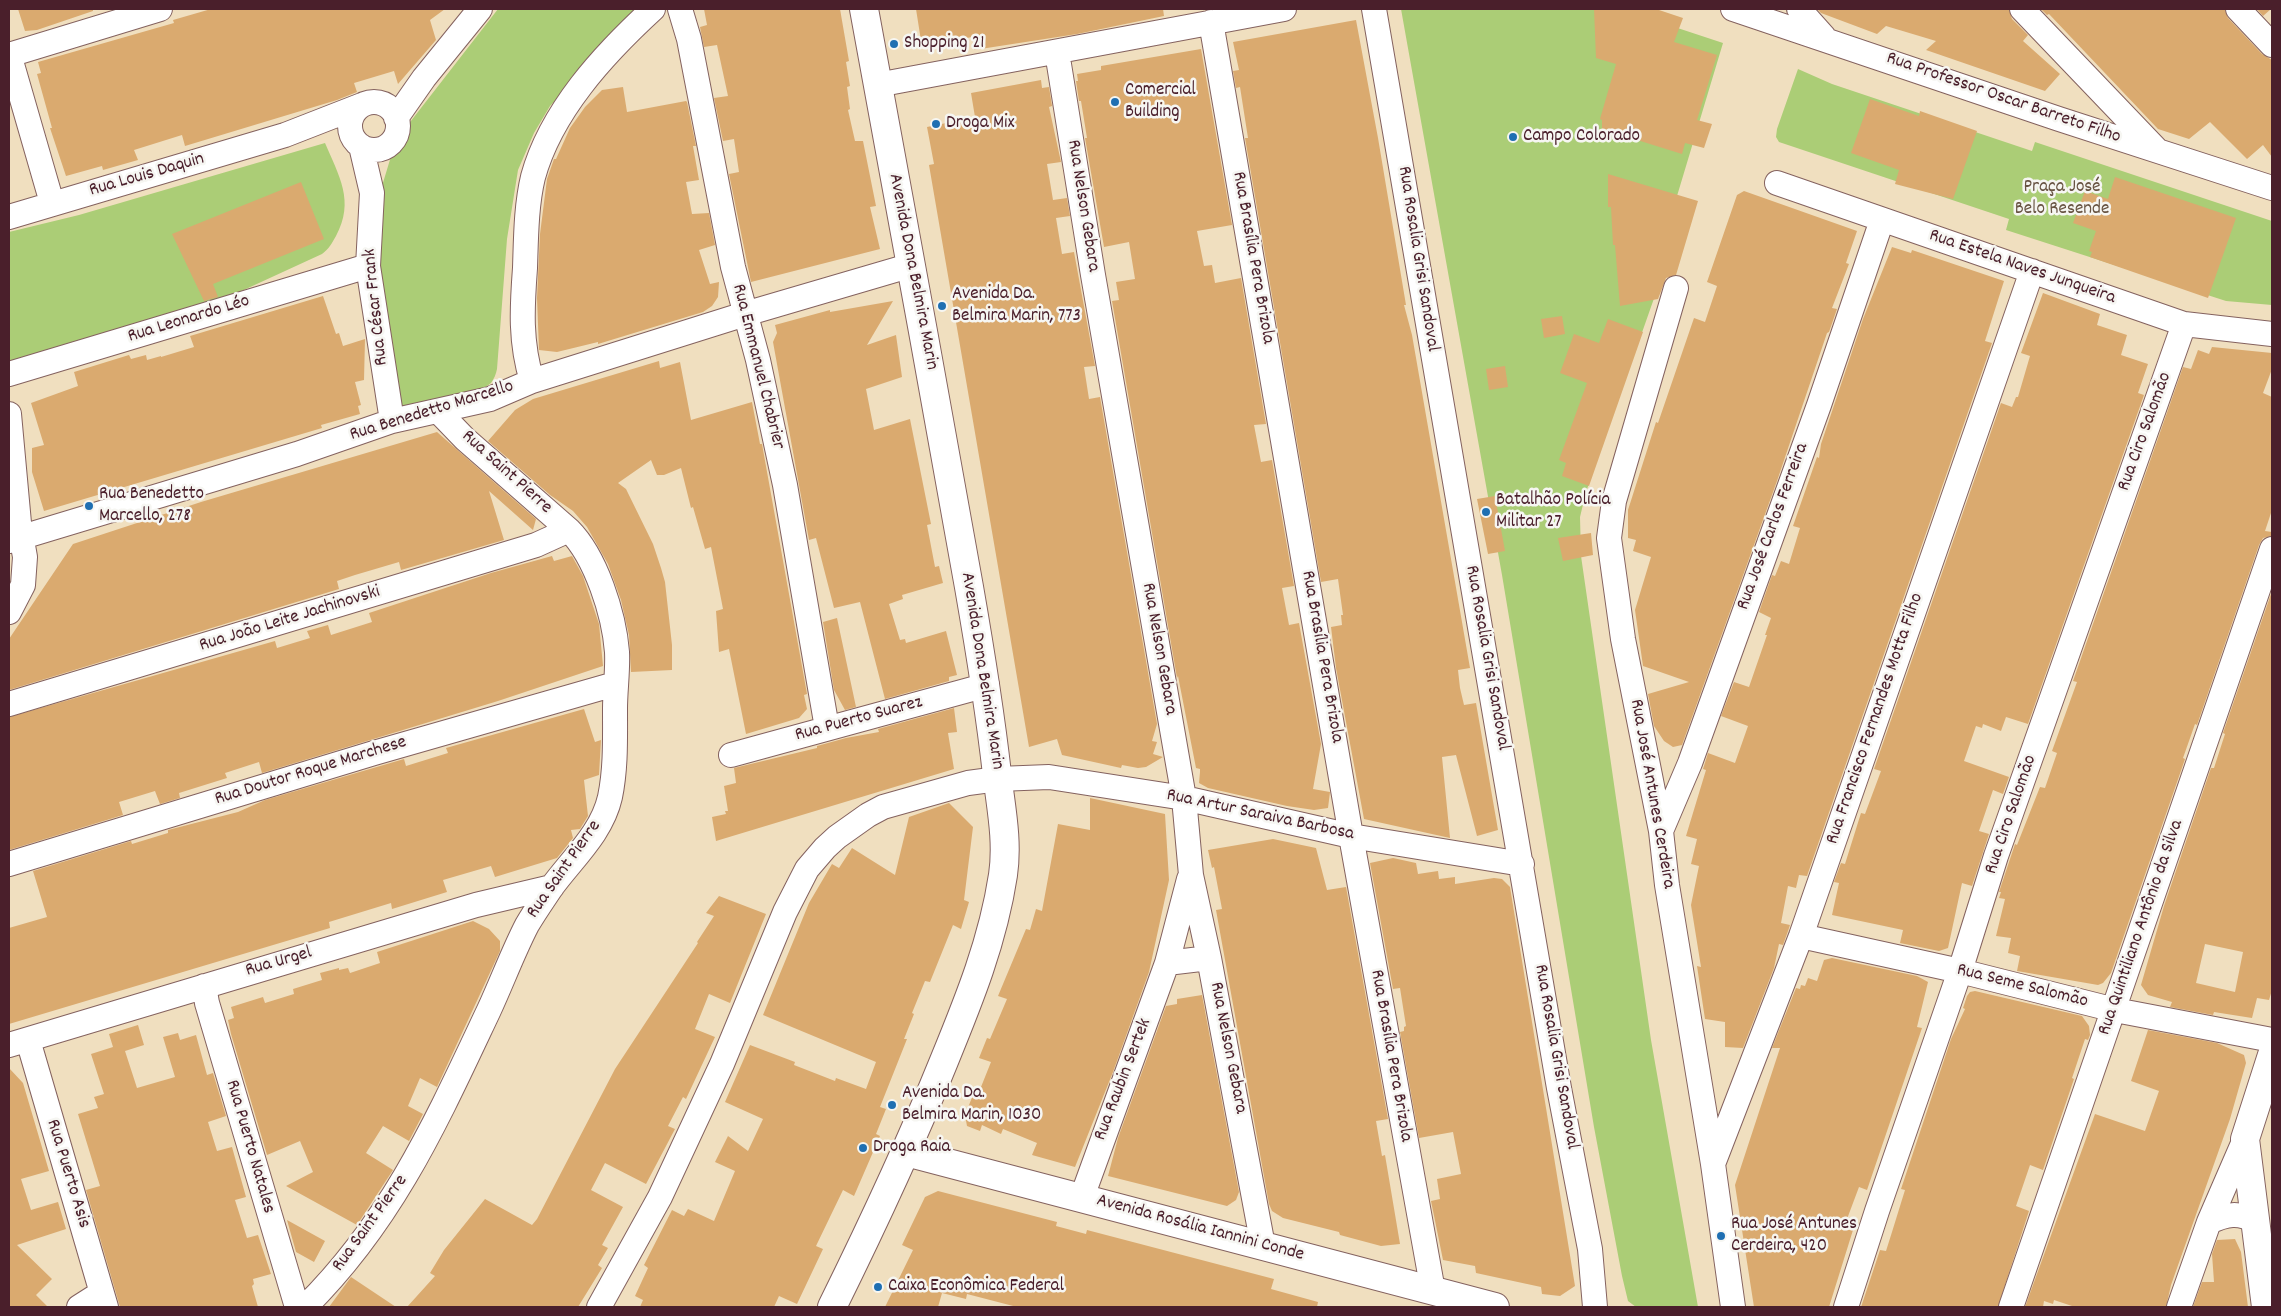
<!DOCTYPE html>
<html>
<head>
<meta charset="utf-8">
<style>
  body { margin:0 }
  #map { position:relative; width:2281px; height:1316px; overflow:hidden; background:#f0dfbf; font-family:Dekko,sans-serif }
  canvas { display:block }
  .frame { position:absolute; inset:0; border:10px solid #4a1f2b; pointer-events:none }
</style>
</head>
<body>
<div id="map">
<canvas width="2281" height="1316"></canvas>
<div class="frame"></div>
</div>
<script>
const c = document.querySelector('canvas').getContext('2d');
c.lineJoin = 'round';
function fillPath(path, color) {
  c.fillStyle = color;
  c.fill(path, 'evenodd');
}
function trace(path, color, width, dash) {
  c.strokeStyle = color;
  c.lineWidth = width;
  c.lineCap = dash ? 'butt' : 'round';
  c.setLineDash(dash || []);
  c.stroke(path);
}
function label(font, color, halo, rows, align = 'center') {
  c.font = font + ' Dekko,sans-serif';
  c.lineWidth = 5;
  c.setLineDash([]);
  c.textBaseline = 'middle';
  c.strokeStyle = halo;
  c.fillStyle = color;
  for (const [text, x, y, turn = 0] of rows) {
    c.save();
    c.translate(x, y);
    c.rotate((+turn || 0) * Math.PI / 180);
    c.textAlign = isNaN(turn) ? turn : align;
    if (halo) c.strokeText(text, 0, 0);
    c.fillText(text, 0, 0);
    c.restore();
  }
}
fillPath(new Path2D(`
  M498,9H644L550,106L534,133L518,170L507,239L497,369C496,374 494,379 491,383C476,397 419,404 398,408L375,256L379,196L392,153L407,126Z
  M1401,9H1620L1723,43L1674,206L1658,287L1586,492L1580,517L1581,556L1651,1040L1698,1307H1636L1628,1301L1622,1276L1594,1127L1502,575Z
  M1798,69L1832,84L2032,151L2035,142L2272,221V305L2226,301L2006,230L2009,219L1779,142L1776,137L1777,129Z
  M325,143C339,176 355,201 336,236C332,243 329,249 322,254L222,300L9,362V232L79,215Z`), '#abcd76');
fillPath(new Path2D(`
  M18,9H93V11L37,30L25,31Z
  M211,9H445L430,20L436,40L398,84L394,71L354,83L357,92L337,100L185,146L182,135L134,150L138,160L103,170L102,166L66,176L50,128H52L37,74L41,73L38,62L174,23L173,20Z
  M704,9H840L849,61L846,62L850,86L847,87L850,109L848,110L855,141H863L876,206L870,207L880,249L751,282L729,174L739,172L734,139L723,141L714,98L728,96L717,45L704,47L700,27L707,25Z
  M916,9H1163L1164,16L1077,34L974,50L972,37L922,47Z
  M1594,9H1656L1683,18L1674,42L1717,55L1697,120L1712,124L1704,148L1685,143L1682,154L1602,129V120L1600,119L1616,64L1596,58Z
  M1817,9H2009L2012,19L2028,35L2023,41L2060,74L2045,91L1926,50L1936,41L1886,26L1877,34L1821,13Z
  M2041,9H2225L2228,18L2262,54L2272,60V157L2263,145L2247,159L2210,122L2189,139L2158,129L2049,14L2047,15Z
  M2257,9H2271L2263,16Z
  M1356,20L1378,138L1406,305H1404L1412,335L1470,668L1458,670L1460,688L1464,705L1476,703L1498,830L1477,836L1456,755L1442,757L1450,838L1364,819L1336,668L1331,627L1342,625L1341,615H1343L1338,579L1321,582L1245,138H1248L1240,87L1236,88L1233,71L1239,70L1233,42Z
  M1201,49L1232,225L1197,231L1204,266L1212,265L1215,283L1241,278L1266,424L1254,425L1261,462L1272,460L1294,586L1282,588L1289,625L1299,623L1321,744L1313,789L1330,792L1328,808L1314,810L1287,806L1208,788L1199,783L1200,772V769L1196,768L1178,676L1177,678L1112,301L1119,300L1116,282L1135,279L1129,242L1104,247L1085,138H1087L1081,101H1079L1076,81H1078L1077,74L1101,70V66Z
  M1041,80L1042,88L1049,87L1052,106L1049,107L1061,162L1047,164L1053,200L1067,198L1070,216L1056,218L1062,254L1074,252L1095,366L1084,367L1089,399L1100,397L1157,724L1152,741L1157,742L1153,754L1163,757L1146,767L1138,768L1122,765L1121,768L1062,755L1057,739L1029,747L929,165L934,164L927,127L975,117L971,93Z
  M623,87L627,112L686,101L687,102L696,146H693L699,180L686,182L692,214L709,213L715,245L699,250L710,284L719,282L718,297L712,306L703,312L634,333L598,344V342L557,352L539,350L537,298L540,234L547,179L554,159H556L570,128L585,107L602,90Z
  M1870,99L1919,116L1920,111L1977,131L1953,199L1895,184L1899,170L1851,153Z
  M1608,174L1698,201L1676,275L1666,278L1658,299L1620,306L1615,245H1613L1611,207H1608Z
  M2115,177L2236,218L2208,298L2090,257L2092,252L2089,251L2096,231L2073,223L2085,191L2108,199Z
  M301,182L324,239L213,284L218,297L204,301L172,234Z
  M1744,191L1857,231L1846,263L1849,264L1832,308L1837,309L1829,332L1827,333L1777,481L1682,745L1673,747L1664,741L1654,726L1648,694L1689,682L1643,666L1635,610L1651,557L1633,551L1636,540L1628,538V510L1656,422L1658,423L1694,318L1705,322L1717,286L1707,282L1737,195Z
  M1892,247L1911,253L1912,250L2004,281L1985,341L1992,343L1807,876L1799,875L1796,888L1788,886L1781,923L1790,925L1788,931L1783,945L1779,944L1774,968L1743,1048L1725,1047V1022L1705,1019L1697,966L1701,967L1691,905L1699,866L1691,864L1697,839L1686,836L1706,770L1703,769L1708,753L1735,763L1748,726L1721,716L1734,682L1749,687L1767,635H1765L1771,618L1759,612L1772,575L1775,576L1781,561L1789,564L1800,528L1793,526L1817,457L1819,458L1821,444L1863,319Z
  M2043,293L2100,314L2097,325L2127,335L2121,355L2148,364L2138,393L2144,395L2028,724L2006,717L2001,731L1983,724L1982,728L1976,726L1964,761L2009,777L2003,794L1993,790L1979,831L1989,834L1972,886L1962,883L1948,948L1939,951L1900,943L1903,930L1832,915L1839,883L1834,882L1841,863L1845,864L1861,813L1865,814L1881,771L1874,769L2001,403L2012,407L2016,397H2018L2030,356L2021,353Z
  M323,296L336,334L339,333L343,346L365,339L364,380L355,382L361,405L358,406L360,414L321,425L322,428L44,511L32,472V448L44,445L31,403L78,386L74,372L129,355L131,359L146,355L147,360L161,356V357L194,347L190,336Z
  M893,301L867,345L896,335L902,377L866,389L874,430L910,419L931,524L927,525L935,567L939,566L943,583L902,595L903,599L889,604L900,640L905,639L906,643L946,631L957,675L949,677V681L885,699L860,602L834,608L816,538L809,540L773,342L777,333L775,325L830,310V312Z
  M1562,316L1565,334L1544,338L1541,319Z
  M1608,319L1643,332L1589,486L1562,476L1566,463L1559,460L1587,383L1560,373L1574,334L1599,343Z
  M2212,347L2272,353V369L2263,393L2272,397V510L2265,531L2272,532V536L2263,538L2259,545L2197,725L2195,724L2183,758L2185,759L2111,973L2103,983L2098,985L2017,971L2020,956L2008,953L2011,938L1996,936L2005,899L1999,898L2001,892H1999L2015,844L2017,845L2040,787L2045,788L2057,753L2052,751L2077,682L2073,681L2183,367L2191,369L2198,350L2209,354Z
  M659,361L660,368L680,362L691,420L752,402L760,444H762L807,694L804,695L807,709L799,718L746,734L729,649L719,652L716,611L723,609L711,547L705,549L693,507L691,508L681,468L664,475H657L651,460L618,483L626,489L653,544L661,568L665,582L672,645V670L631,672L629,635L621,600L608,564L587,527L573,511L550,495L488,441L515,410L533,399Z
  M1505,366L1508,387L1489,390L1486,369Z
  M437,432L536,519L533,530L489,491L504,540L401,570L399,562L355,575L337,581L339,589L9,690V639L73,544L201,502Z
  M1495,496L1505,551L1488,554L1477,499Z
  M1591,533L1593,555L1563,561L1558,538Z
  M552,556L554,561L572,556L583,576L599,624L603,666L498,701L262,773L259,762L225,773L227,778L179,793L180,798L160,804L155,791L119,802L123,815L9,850V717L275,641L277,648L310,638L307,631L328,625L331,635L372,622L369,613L491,573Z
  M2272,591V990L2269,1000L2257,998L2252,1018L2214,1012L2213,1015L2170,1007L2172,1002L2148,995L2141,985L2164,906L2211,768H2214L2225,734L2223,733ZM2205,944L2243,952L2235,992L2196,983Z
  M837,618L856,707L845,710L834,690L823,622Z
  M954,708L957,732L948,733L954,769L716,841L712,817L726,814L725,811H728L724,786L736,783L734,768L817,748V746L846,738L879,732L878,729Z
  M584,709L595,742L601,740L599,775L584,780L588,816L580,829L571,830L573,838L557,858L495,877L491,866L443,880L447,892L392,909L391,903L329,922L330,928L9,1024V928L47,917L33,871L131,841L132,844L168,833V830L238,812L265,800L363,771L404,759L406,766L448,753L446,748Z
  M1090,798L1165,814L1169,880L1149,972L1113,1072L1075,1167L1032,1155L1037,1143L1003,1129L1001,1134L982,1125L980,1131L967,1126L965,1115L973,1095L977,1097L991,1062L979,1058L987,1038L990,1039L1007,999L998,996L1026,929L1030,930L1036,909L1042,911L1058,824L1090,830Z
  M949,803L973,827L964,900L969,902L961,929L953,925L930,982L925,981L912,1013L914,1014L904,1039H907L880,1107L886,1109L876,1134L880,1136L854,1196L843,1190L816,1246L823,1249L797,1304L779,1296L774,1307H640L643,1300L635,1296L648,1268L644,1265L672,1210L684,1216L688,1209L714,1221L735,1171L715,1162L728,1136L748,1151L763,1119L725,1102L750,1045L795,1062L794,1065L835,1081L836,1078L866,1089L876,1062L763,1015L809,903L832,864L839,868L852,848L895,875L909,817Z
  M1273,839L1316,848L1327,890L1346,887L1388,1119L1376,1121L1382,1156L1385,1155L1400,1244L1381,1246L1340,1235L1339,1232L1283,1218L1272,1211L1269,1204L1216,910L1222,909L1214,867L1212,868L1208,850Z
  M1393,858L1416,863L1418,874L1438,871L1439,879L1455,877V884L1494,878L1502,879L1510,887L1575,1286L1560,1296L1542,1294L1541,1287L1476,1273L1475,1266L1443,1260L1431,1201L1440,1199L1437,1179L1461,1174L1453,1132L1419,1138L1400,1032L1404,1031V1027L1406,1026L1400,988L1393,989L1370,863Z
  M719,896L766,914L730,1003L709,994L695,1029L715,1037L686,1099L683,1097L668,1126L675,1129L646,1184L605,1163L591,1190L623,1207L602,1245L608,1248L598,1265L602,1268L578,1307H407L435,1276L430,1273L444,1250L485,1199L532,1225L537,1219L615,1069L698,943L697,942L714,916L706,913Z
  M473,921L489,929L500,941V951L437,1087L420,1078L408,1106L423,1114L409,1141L383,1126L366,1153L393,1170L357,1225L286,1186L313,1172L300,1141L267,1155L231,1034L228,1020L234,1018L231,1007L263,997L265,1003L294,994L293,989L322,980L320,973L339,968V970L348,968L350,973L380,963L377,952Z
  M1832,958L1917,976L1928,982L1917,1027L1922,1028L1867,1190L1859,1187L1844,1227L1853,1230L1829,1307H1754L1735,1185L1780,1048H1772L1796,988L1800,989L1801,985L1805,986L1808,978L1817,981L1824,960Z
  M1975,991L2082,1016L2089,1026L2090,1035L2088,1040L2085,1039L2072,1078L2074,1079L2043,1170L2030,1165L2016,1206L2029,1211L1998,1307H1861L1880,1250L1886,1251L1892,1232L1905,1190L1901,1189L1951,1039L1965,1009L1963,1008L1967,996L1970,992Z
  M1202,995L1239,1192L1236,1200L1227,1206L1108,1176L1118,1138L1166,1006L1177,1004V999Z
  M138,1025L144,1045L125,1051L137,1088L175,1077L163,1037L178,1033L180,1040L196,1035L207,1075L213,1073L226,1116L208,1122L217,1151L232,1147L246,1197L235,1200L247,1238L258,1235L271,1274L253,1279L254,1284L252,1286L258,1307H120L86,1190L100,1186L78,1114L98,1108L94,1097L104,1094L91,1054L113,1047L109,1034Z
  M2148,1030L2217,1043L2244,1055L2246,1063L2230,1119L2171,1285L2166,1307H2075L2054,1300L2053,1304L2044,1301L2043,1307H2025L2095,1114L2145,1131L2159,1091L2131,1081Z
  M9,1068L23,1083L49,1171L21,1179L31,1210L58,1202L66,1229L17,1245L52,1279L36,1295L48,1307H9Z
  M938,1191L1057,1222L1056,1226L1086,1234L1087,1230L1274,1279L1271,1289L1318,1302L1317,1307H1017L967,1294L966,1299L942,1293L938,1307H885L913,1250L902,1245L925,1197Z
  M287,1220L325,1241L314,1262L296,1252Z
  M2235,1239L2241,1252L2248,1307H2193L2202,1282H2214L2212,1254L2217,1240Z
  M351,1277L396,1307H329Z`), '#daaa6f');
const minor = new Path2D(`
  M680,9L689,39L733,267L758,360L785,485L827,728
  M1374,9L1559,1088L1590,1249L1595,1307
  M1733,9L2059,119L2272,188
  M1799,9L1824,37
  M2022,9L2156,149
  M2238,9L2272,45
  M1211,22L1351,836L1433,1291
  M1057,52L1093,275L1184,798L1191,875L1209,958L1263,1246
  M9,54L52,203
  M9,55L160,9
  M877,85L1284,9
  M350 126a24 24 0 1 1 48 0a24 24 0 1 1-48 0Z
  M396,118L424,78L480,9
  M361,146L372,193L368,266L392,421
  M1777,183L2184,324L2272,334
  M9,217L285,135L362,105
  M1676,288L1614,501L1609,538L1623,639L1661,831L1667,885L1713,1164L1733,1307
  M9,374L368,266
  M532,381C520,342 522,308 525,268C526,239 526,206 533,177C551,111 604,54 653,9
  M9,414L19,523L25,557L23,585L9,612
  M9,541L297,454L392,421L490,399L532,381L745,314L912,265
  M9,704L536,545L569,530
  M731,755L987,685
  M1661,831L1690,763L1819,405L1882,220
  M9,864L374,753L615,684
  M1801,936L1960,971L2115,1010L2272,1040
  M1167,963L1209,958
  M204,986L207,1003L297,1307
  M28,1040L106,1307
  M9,1045L476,905L552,887
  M1713,1164L1801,936L2032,271
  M1082,1197L1167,963L1189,879
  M2209,1222C2227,1214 2238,1212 2256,1221
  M79,1307L101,1293
  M305,1307C393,1220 437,1120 489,1010C502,982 513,952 527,925C534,913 543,900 551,888C572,859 602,833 610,797C616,768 615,738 615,709C615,690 618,670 617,652C614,614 596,557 569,530L465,439L438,411
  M599,1307L660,1197L722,1064L785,912L807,869L825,848L837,837L868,815L883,807L968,783L998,779L1049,777L1184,798L1351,836L1522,864
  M1846,1307L1877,1211L1960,971L1996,856L2184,324
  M2011,1307L2272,549
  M2179,1307L2209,1222L2245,1139`);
const tertiary = new Path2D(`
  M906,1152L1495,1307
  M2266,1307L2245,1139L2272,1055`);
const primary = new Path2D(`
  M832,1307C872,1226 910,1145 944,1061C969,1000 993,941 1003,875C1008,841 1001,808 997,774C990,712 980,650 969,587C935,394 899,202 864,9`);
trace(minor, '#84625f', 26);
trace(tertiary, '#84625f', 30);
trace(primary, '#84625f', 30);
trace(minor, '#fff', 24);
trace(tertiary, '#fff', 28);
trace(primary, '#fff', 28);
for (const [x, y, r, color] of [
  [894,44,5,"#1f6fb2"],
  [1115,102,5,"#1f6fb2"],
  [936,124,5,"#1f6fb2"],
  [1513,137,5,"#1f6fb2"],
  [942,306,5,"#1f6fb2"],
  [89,506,5,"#1f6fb2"],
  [1486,512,5,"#1f6fb2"],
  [892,1105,5,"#1f6fb2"],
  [863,1148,5,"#1f6fb2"],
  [1721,1236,5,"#1f6fb2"],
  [878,1287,5,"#1f6fb2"]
]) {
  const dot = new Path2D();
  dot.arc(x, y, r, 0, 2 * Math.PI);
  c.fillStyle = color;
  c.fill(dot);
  trace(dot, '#f6f6f2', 2);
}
label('19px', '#4a1f2b', '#f6f6f2', [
  ["Shopping 21",904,44],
  ["Comercial",1125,91],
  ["Building",1125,113],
  ["Droga Mix",946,124],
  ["Campo Colorado",1523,137],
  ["Avenida Da.",952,295],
  ["Belmira Marin, 773",952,317],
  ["Rua Benedetto",99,495],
  ["Marcello, 278",99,517],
  ["Batalhão Polícia",1496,501],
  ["Militar 27",1496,523],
  ["Avenida Da.",902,1094],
  ["Belmira Marin, 1030",902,1116],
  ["Droga Raia",873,1148],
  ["Rua José Antunes",1731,1225],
  ["Cerdeira, 420",1731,1247],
  ["Caixa Econômica Federal",888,1287]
], 'left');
label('19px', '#4a1f2b', '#f6f6f2', [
  ["Rua Professor Oscar Barreto Filho",2003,99,19],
  ["Rua Louis Daquin",147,176,-16],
  ["Rua Nelson Gebara",1082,206,81],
  ["Rua Brasília Pera Brizola",1252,258,80],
  ["Rua Rosalia Grisi Sandoval",1417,259,81],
  ["Rua Estela Naves Junqueira",2022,268,19],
  ["Avenida Dona Belmira Marin",912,272,79],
  ["Rua César Frank",377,307,-96],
  ["Rua Leonardo Léo",189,320,-17],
  ["Rua Emmanuel Chabrier",757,367,76],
  ["Rua Benedetto Marcello",432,412,-17],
  ["Rua Ciro Salomão",2146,432,-70],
  ["Rua Saint Pierre",506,473,42],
  ["Rua José Carlos Ferreira",1774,527,-70],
  ["Rua João Leite Jachinovski",290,620,-17],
  ["Rua Nelson Gebara",1158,649,80],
  ["Rua Brasília Pera Brizola",1321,657,80],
  ["Rua Rosalia Grisi Sandoval",1486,658,80],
  ["Avenida Dona Belmira Marin",981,671,81],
  ["Rua Francisco Fernandes Motta Filho",1876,719,-71],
  ["Rua Puerto Suarez",859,720,-15],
  ["Rua Doutor Roque Marchese",311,772,-17],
  ["Rua José Antunes Cerdeira",1651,794,80],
  ["Rua Ciro Salomão",2012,815,-71],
  ["Rua Artur Saraiva Barbosa",1260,816,12],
  ["Rua Saint Pierre",565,870,-55],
  ["Rua Quintiliano Antônio da Silva",2142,928,-71],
  ["Rua Urgel",279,963,-16],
  ["Rua Seme Salomão",2022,987,14],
  ["Rua Nelson Gebara",1227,1048,79],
  ["Rua Brasília Pera Brizola",1390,1056,80],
  ["Rua Rosalia Grisi Sandoval",1555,1057,80],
  ["Rua Raubin Sertek",1124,1080,-69],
  ["Rua Puerto Natales",249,1147,74],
  ["Rua Puerto Asis",67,1174,73],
  ["Rua Saint Pierre",371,1224,-54],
  ["Avenida Rosália Iannini Conde",1200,1229,15]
]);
label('19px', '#675342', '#f6f6f2', [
  ["Praça José",2062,188],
  ["Belo Resende",2062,210]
]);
</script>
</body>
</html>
